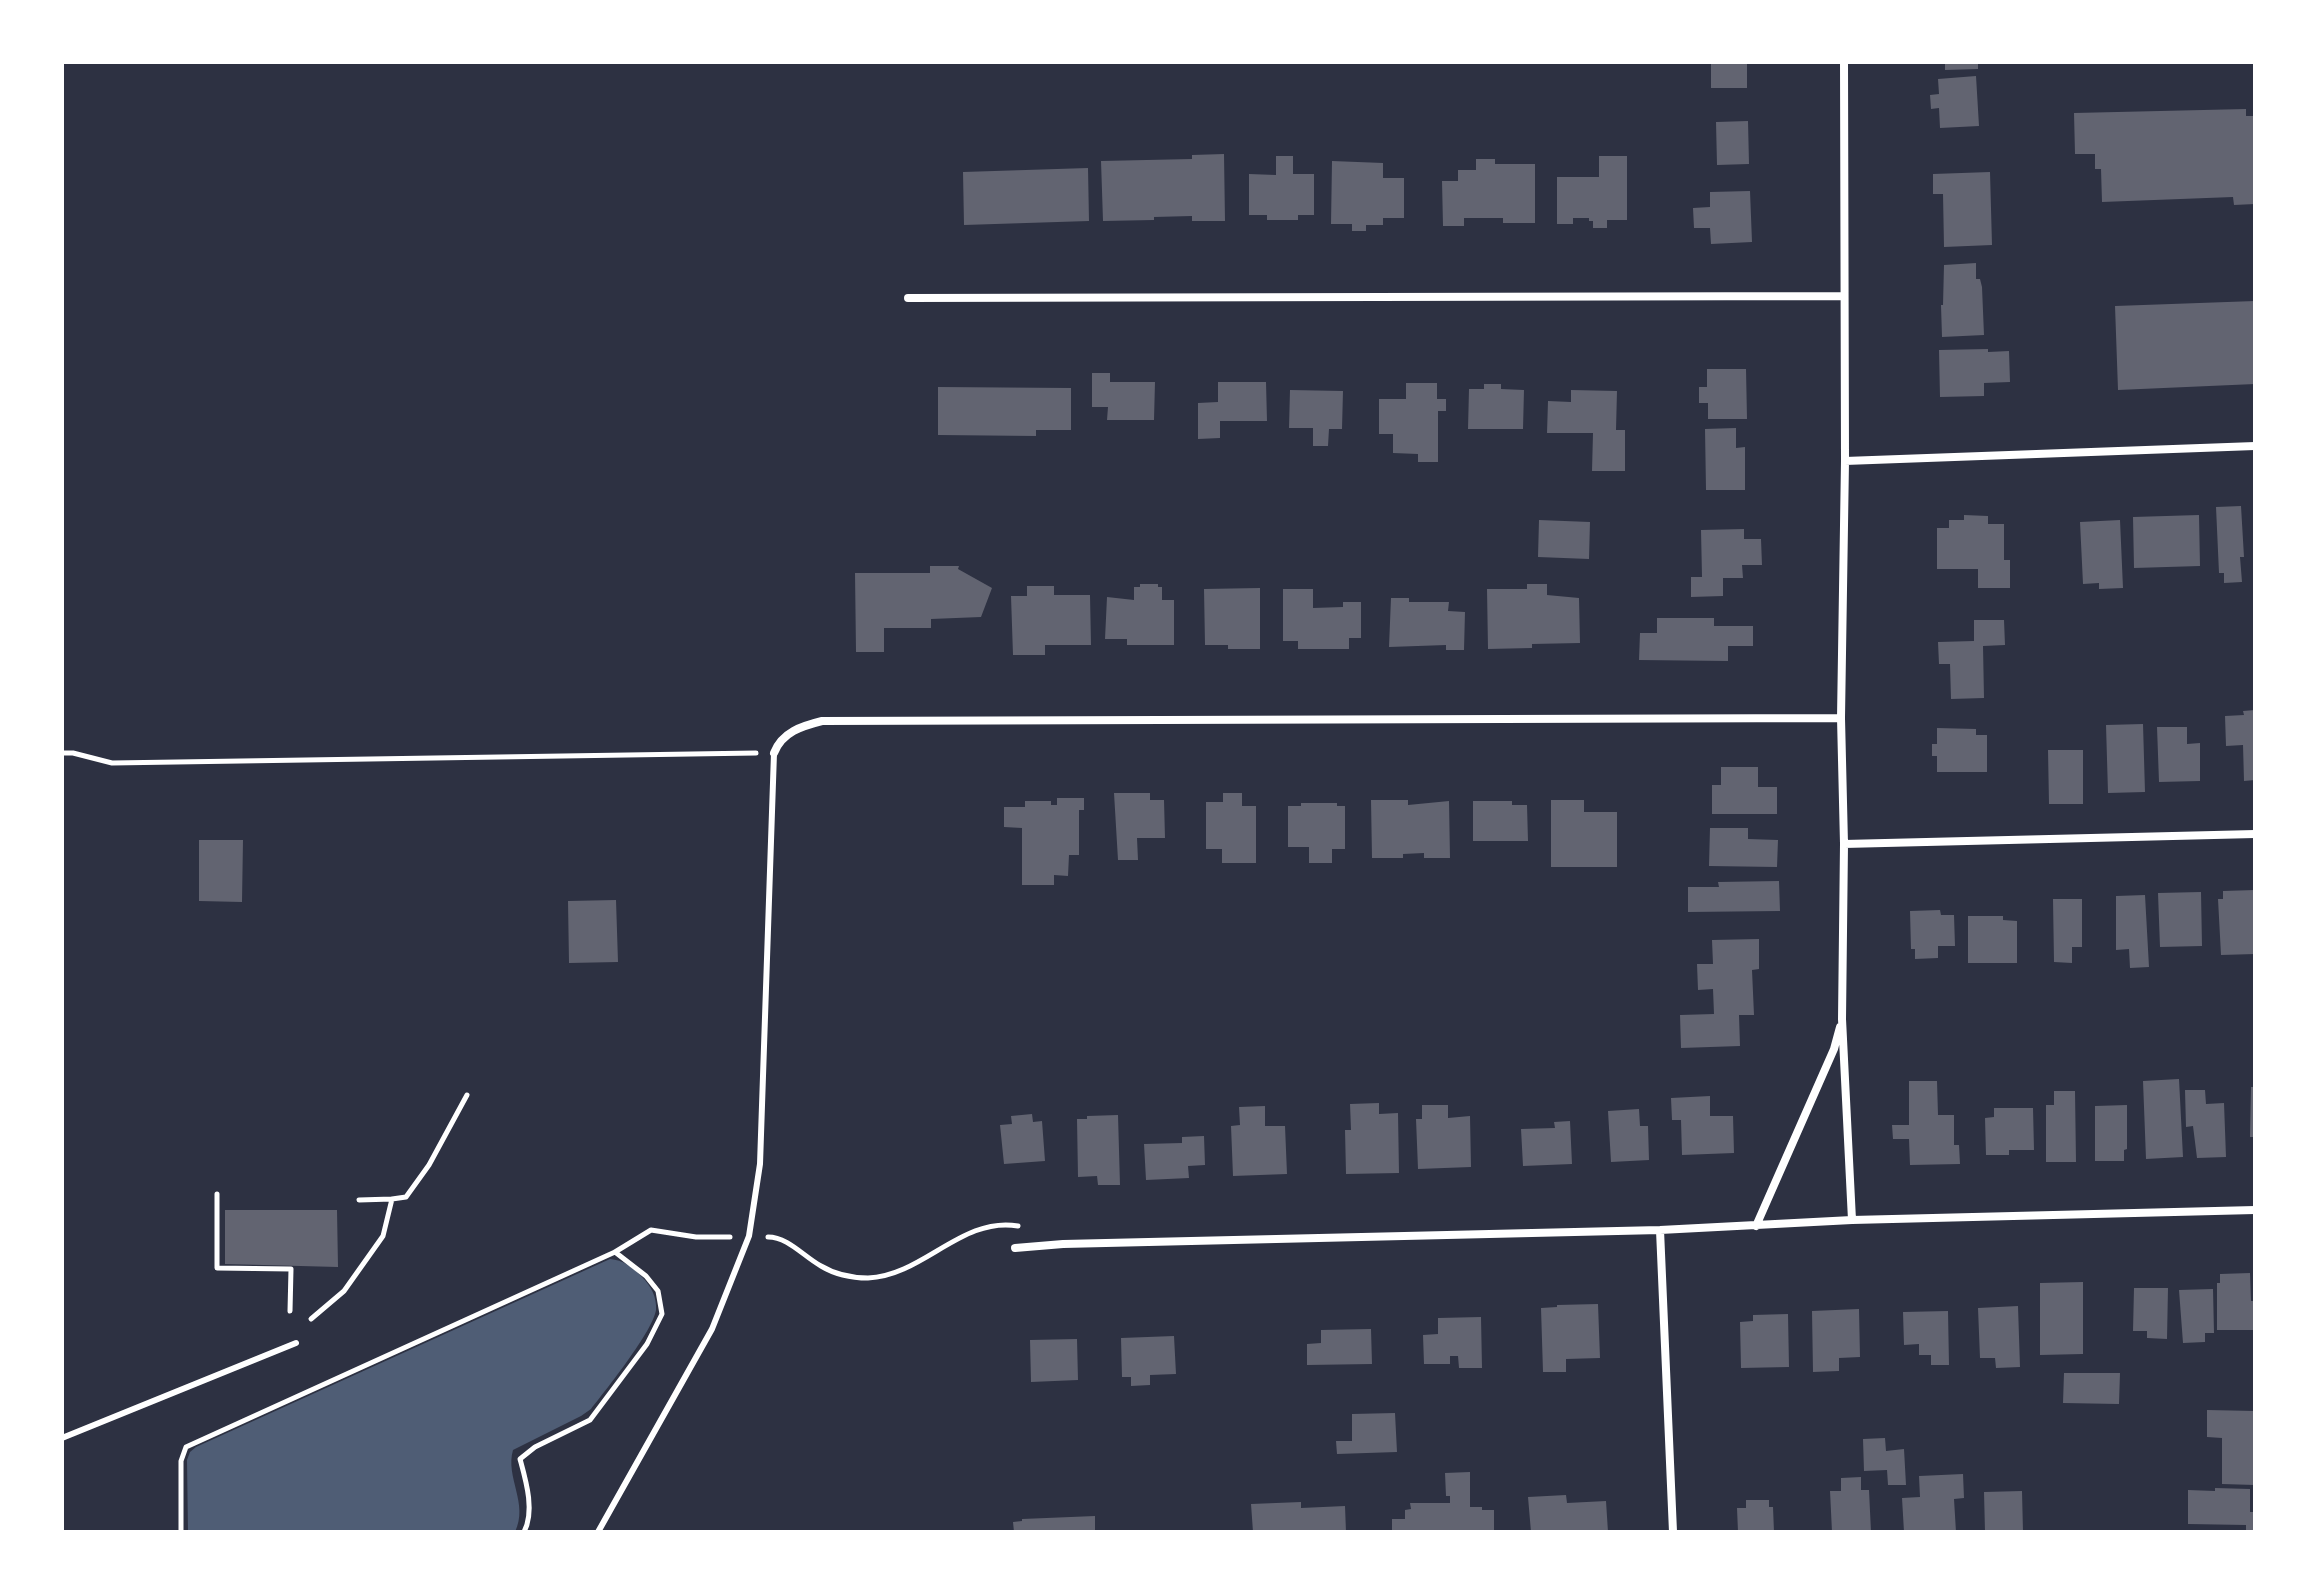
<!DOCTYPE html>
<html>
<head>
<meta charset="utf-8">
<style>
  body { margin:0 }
  #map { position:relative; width:2317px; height:1594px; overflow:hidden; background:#2d3142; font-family:Lato,sans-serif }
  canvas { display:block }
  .frame { position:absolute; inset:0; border:64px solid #fff; pointer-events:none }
</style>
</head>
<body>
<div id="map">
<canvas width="2317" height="1594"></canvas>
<div class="frame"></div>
</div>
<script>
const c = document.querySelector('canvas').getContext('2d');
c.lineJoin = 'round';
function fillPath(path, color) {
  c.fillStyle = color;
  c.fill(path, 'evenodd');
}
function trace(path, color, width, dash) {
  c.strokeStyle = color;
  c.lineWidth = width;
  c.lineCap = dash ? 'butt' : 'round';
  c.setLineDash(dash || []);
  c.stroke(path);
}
fillPath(new Path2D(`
  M610,1259C623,1260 633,1267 642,1277C651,1286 657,1297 656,1310C653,1331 606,1390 591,1409L581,1416L513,1450C505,1478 529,1503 515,1532H188L187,1460L190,1452L196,1447Z`), '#4f5d75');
fillPath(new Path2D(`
  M1711,62H1747V88H1711Z
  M1945,62H1978V69L1945,70Z
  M1976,76L1979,126L1940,128L1939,108L1931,109L1930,95L1939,94L1938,79Z
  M2246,109V116H2255V204L2234,205L2233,197L2102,202L2101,169H2095V154H2075L2074,113Z
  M1748,121L1749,164L1717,165L1716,122Z
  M1224,154L1225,221H1192V216L1154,217V220L1103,221L1101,161L1192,159V155Z
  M1276,156H1293V174H1314V215H1298V220H1267V215H1249V174L1276,175Z
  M1599,156H1627V220H1607V228H1593V221H1589V218H1573V224H1557V177H1599Z
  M1476,159H1495V164H1535V223H1503V218H1464V226H1443L1442,181H1458V170H1476Z
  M1332,161L1383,163V178H1404V218H1383V225H1366V231H1352V224H1331Z
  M1088,168L1089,221L964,225L963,172Z
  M1990,172L1992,245L1944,247L1943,194H1933V174Z
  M1750,191L1752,242L1711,244L1710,228H1694L1693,208L1710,207V192Z
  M1976,263V279H1980L1982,287L1984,335L1942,337L1941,305H1943L1944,265Z
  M2255,301V384L2118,390L2115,306Z
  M1988,349V352L2009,351L2010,382L1984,383V396L1940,397L1939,350Z
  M1707,369H1746L1747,419H1708V403H1699V387H1707Z
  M1092,373H1110V382H1155L1154,420H1107L1108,407H1092Z
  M1218,382H1266L1267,421H1220V438L1198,439V403L1218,402Z
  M1406,383H1437V399H1446V411H1438V462H1418V454L1393,453V434H1379V399H1406Z
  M1484,384H1501V389L1524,390L1523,429H1468L1469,389H1484Z
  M938,387L1071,388V430H1036V436L938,435Z
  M1290,390L1343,391L1342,429H1329L1328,446H1313V428H1289Z
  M1571,390L1617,391L1616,430H1625V471H1592L1593,433H1547L1548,401L1571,402Z
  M1736,428V448L1745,447V490H1706L1705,429Z
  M2241,506L2244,557H2240L2242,582L2224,583V573H2219L2216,507Z
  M1964,515L1988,516V524H2004V560H2010V588H1978V569H1937V528H1949V520H1964Z
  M2199,515L2200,566L2134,568L2133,517Z
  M1539,520L1590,522L1589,559L1538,557Z
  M2120,520L2123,588L2099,589V583L2083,584L2080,522Z
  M1744,529V539H1761L1762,565H1742L1743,578H1723V596L1691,597V577H1702L1701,530Z
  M930,566H959L958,569L992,588L981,617L931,619V628H884V652H856L855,573H930Z
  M1140,584H1158V587H1162V600H1174V645H1127V639H1105L1107,597L1134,600V587H1140Z
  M1527,584H1547V595L1579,598L1580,643L1532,644V648L1488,649L1487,589H1527Z
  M1027,586H1054V595H1090L1091,645H1045V655H1013L1011,596H1027Z
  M1260,588V649H1228V645H1205L1204,589Z
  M1283,589H1313V608L1343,607V602H1361V638H1349V649H1298V641H1283Z
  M1391,598H1409V602H1449L1448,611L1465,612L1464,650H1446V645L1389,647Z
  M1657,618H1714V626H1753V646H1728V661L1639,660L1640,633H1657Z
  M1974,620H2004L2005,645L1983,646L1984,698L1951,699L1950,664H1939L1938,642L1974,641Z
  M2255,710V780L2244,781L2243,745L2226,746L2225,716L2244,715L2243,711Z
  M2143,724L2145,792L2108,793L2106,725Z
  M2157,727H2187V744L2200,743V781L2159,782Z
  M1937,728L1976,729V735H1987V772H1937V756H1932V744H1937Z
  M2048,750H2083V804H2049Z
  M1721,767H1758V787H1777V814H1712V785H1721Z
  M1114,793H1150V800H1164L1165,838H1137L1138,860H1118Z
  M1223,793H1242V806H1256V863H1222V849H1206V802H1223Z
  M1057,798H1084V810H1079V855H1069L1068,876L1054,875V885H1022V828L1004,827V807H1025V801H1051V805H1057Z
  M1371,800H1408V805L1449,801L1450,858H1424V853L1403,854V858H1372Z
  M1551,800H1584V812H1617V867H1551Z
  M1473,801H1512V805H1527L1528,841H1473Z
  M1301,803H1337V806H1345V849H1332V863H1309V847H1288V806H1301Z
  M1710,828H1748V839L1778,840L1777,867L1709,866Z
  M199,840H243L242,902L199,901Z
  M1779,881L1780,911L1688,912V887H1719L1718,882Z
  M2255,890V954L2221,955L2218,899H2223V891Z
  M2201,892L2202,946L2160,947L2158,893Z
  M2145,895L2149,967L2130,968L2129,949L2116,950V896Z
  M2053,899H2082V947H2072V963L2054,962Z
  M616,900L618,962L569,963L568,901Z
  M1940,910L1941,915H1954L1955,946H1938V958L1915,959V949H1911L1910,911Z
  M1968,916H2003V920L2017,921V963H1968Z
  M1759,939V969L1752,970L1754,1015H1739L1740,1046L1681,1048L1680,1015L1714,1014L1713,989L1698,990L1697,964H1713L1712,940Z
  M2179,1079L2183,1157L2146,1159L2143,1081Z
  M1909,1081H1937L1938,1115H1954V1145H1959L1960,1164L1910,1165L1909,1139H1893L1892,1125H1909Z
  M2251,1087H2255V1137H2250Z
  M2185,1090H2205L2206,1104L2224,1103L2226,1157L2197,1158L2193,1126L2186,1127Z
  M2054,1091H2075L2076,1162H2046V1105H2054Z
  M1710,1096V1116H1733L1734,1153L1682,1155L1681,1120H1672L1671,1098Z
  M1379,1103V1114L1398,1113L1399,1173L1346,1174L1345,1130H1351L1350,1104Z
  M1422,1105H1448V1118L1470,1116L1471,1167L1418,1169L1416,1119H1422Z
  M2127,1105V1149L2124,1150V1161H2095V1106Z
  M1265,1106V1126H1285L1287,1174L1233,1176L1231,1126L1240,1125L1239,1107Z
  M1994,1108H2033L2034,1150H2009V1155H1986L1985,1118L1994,1117Z
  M1639,1109L1640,1126H1648L1649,1160L1611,1162L1608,1111Z
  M1032,1114L1033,1122L1042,1121L1045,1161L1004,1164L1000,1125L1012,1124L1011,1116Z
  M1118,1115L1120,1185H1098L1097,1176L1078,1177L1077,1119H1087V1116Z
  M1570,1121L1572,1164L1523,1166L1521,1129L1555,1128L1554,1122Z
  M1204,1136L1205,1165L1188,1166L1189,1178L1146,1180L1144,1144L1182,1143V1137Z
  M225,1210H337L338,1267L225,1264Z
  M2250,1273L2251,1301H2255V1330H2217V1283H2220V1274Z
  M2083,1282V1354L2040,1355V1283Z
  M2134,1288H2168L2167,1339L2147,1338V1331H2133Z
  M2213,1289L2214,1333H2205V1342L2183,1343L2179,1290Z
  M1598,1304L1600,1358L1566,1359V1372H1543L1541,1308L1557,1307V1305Z
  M2018,1306L2020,1367L1996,1368L1995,1358H1980L1978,1308Z
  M1859,1309L1860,1357L1839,1358V1371L1813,1372L1812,1311Z
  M1948,1311L1949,1365H1931V1355H1919V1344L1904,1345L1903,1312Z
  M1788,1314L1789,1367L1741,1368L1740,1322L1753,1321V1315Z
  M1481,1317L1482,1368H1459L1458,1356H1450V1364H1424L1423,1335L1438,1334V1318Z
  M1371,1329L1372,1364L1307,1365V1344L1321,1343V1330Z
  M1174,1336L1176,1374L1150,1375V1385L1131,1386V1377H1122L1121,1338Z
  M1077,1339L1078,1380L1031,1382L1030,1340Z
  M2064,1373H2120L2119,1404L2063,1403Z
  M2207,1410L2255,1411V1485L2222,1484V1438L2207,1437Z
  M1395,1413L1397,1452L1337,1454L1336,1441H1352V1414Z
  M1885,1438L1886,1451L1904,1449L1906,1485H1888L1887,1470L1864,1471L1863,1439Z
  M1470,1472V1507H1482V1510H1494V1532H1392V1519H1405V1510L1411,1509L1410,1503H1450V1496H1446L1445,1473Z
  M1963,1474L1964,1498L1954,1499L1956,1532H1904L1902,1498L1920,1497L1919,1476Z
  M1861,1477V1490H1869L1871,1532H1832L1830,1491H1841V1478Z
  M2215,1488L2250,1489V1512H2255V1532H2246V1525L2188,1524V1490L2215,1491Z
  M2022,1491L2023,1532H1985L1984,1492Z
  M1566,1495L1567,1503L1606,1501L1608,1532H1531L1528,1497Z
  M1746,1500H1769V1507H1773L1774,1532H1738L1737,1508H1746Z
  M1301,1502V1508L1345,1506L1346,1532H1253L1251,1504Z
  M1095,1516V1532H1014L1013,1522L1022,1521V1519Z`), '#626471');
trace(new Path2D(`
  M62,753H73L112,763L756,753
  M217,1194V1268L291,1269L290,1311
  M392,1199L406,1197L429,1165L467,1095
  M768,1237C788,1237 803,1256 821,1266C836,1275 851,1278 868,1278C923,1276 962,1216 1018,1226
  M311,1319L344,1291L383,1236L392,1199L359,1200
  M181,1532V1461L186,1447L615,1252L651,1230L696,1237H730
  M524,1532C535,1511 526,1481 520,1459L535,1447L590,1420L647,1344L662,1314L658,1291L646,1276L615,1252`), '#fff', 5);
trace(new Path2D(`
  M62,1438L296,1343
  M598,1532L712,1329L749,1236L760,1164L774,753`), '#fff', 6);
trace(new Path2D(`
  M1844,62L1845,461L1841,718L1844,844L1842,1019L1852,1220
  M908,298L1843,296
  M1845,461L2255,446
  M774,753C782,732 802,726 822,721L1841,718
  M1844,844L2255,834
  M1756,1226L1834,1049L1840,1027
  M1660,1230L1673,1532
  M1015,1248L1063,1244L1660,1230L1852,1220L2255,1210`), '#fff', 8);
</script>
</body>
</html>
